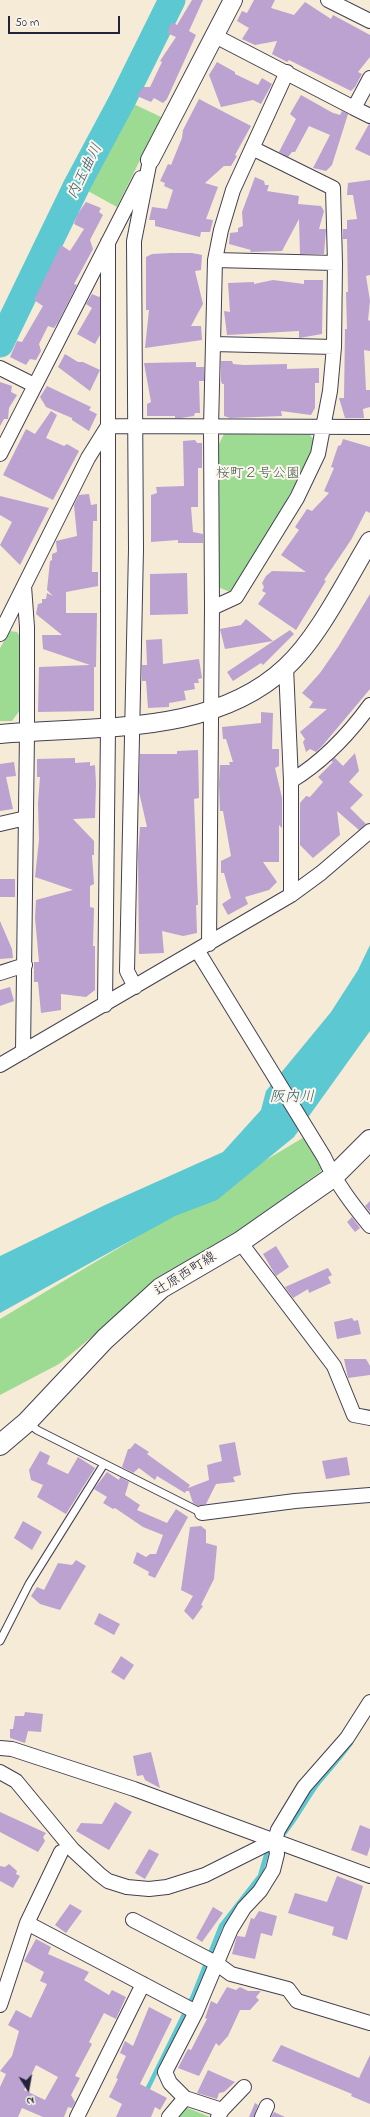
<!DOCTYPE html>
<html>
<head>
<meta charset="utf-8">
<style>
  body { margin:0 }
  #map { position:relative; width:370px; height:2117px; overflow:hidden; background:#f5ebd6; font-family:"Indie Flower",sans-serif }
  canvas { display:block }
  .north { position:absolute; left:8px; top:2069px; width:40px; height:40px; -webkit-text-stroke:3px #fbf7ec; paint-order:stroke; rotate:169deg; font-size:11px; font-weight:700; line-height:16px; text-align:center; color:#22223b }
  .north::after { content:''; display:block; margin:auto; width:14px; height:18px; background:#22223b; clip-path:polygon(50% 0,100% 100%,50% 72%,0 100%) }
  .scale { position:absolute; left:8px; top:16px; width:112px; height:18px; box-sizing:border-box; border:2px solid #22223b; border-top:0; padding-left:5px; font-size:12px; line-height:14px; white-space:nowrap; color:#22223b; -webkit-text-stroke:3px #fbf7ec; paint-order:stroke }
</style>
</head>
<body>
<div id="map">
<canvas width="370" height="2117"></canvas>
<div class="north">N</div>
<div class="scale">50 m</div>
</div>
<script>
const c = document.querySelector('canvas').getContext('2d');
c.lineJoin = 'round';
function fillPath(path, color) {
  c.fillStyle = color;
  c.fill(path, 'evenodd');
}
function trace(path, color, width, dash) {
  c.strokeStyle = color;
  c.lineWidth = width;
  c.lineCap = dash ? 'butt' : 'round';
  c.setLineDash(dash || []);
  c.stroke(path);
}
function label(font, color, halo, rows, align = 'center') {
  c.font = font + ' "Indie Flower","Klee One",sans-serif';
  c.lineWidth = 4;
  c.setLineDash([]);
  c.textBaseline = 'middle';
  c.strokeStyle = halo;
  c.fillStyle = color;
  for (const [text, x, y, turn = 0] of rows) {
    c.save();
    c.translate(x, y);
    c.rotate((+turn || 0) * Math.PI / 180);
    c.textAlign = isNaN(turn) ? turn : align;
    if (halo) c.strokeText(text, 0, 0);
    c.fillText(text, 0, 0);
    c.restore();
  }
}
fillPath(new Path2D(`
  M123,99L161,117L117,207L77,185Z
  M224,434L310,435L315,441C292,497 263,541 230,592L218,587L219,444Z
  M10,631L17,632L21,638L20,710L12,721H0V648Z
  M306,1136L323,1168L320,1172L242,1230L160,1277L128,1307L59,1364L0,1395V1319Z
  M185,2107L210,2117H178Z`), '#9cdb91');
fillPath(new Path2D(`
  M370,945V1031L294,1137L217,1200L175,1216L0,1313V1256L105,1205L223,1152L261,1110L266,1091L331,1012L358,970Z`), '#5cc8d2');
trace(new Path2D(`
  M280,1838C296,1821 305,1800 319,1782C330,1769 341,1757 351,1743
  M146,2092L193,1996L221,1926L260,1876L267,1852L271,1848`), '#5cc8d2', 4.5);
trace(new Path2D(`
  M0,344L77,185L123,99L172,0`), '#5cc8d2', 27);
fillPath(new Path2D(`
  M192,0H203L189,31L196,35L167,99L163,103L154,98L151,102L137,96L143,87H150L162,62L160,61L176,37L167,33L172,22L177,25Z
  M254,0H275L271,8L294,15L305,2L331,19L333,15L370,35V57L358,72L362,74L355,87L351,91L289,60L287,62L272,54L277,41L255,45L242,39L249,28L237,21L242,11L247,13Z
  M217,62L235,72V74L258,85L262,78L272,84L261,104L253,100L221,107L209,75Z
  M301,95L333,113L340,115L342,111L348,114L332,165L326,171L313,168L330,135L309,126L295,152H292L288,157L279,152L296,119L290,114Z
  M199,99L251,126L235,155L237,156L231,166H224L205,183L218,187L206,219L213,220L210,232H201L200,237L155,226V220H149L152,207L167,209L173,190L164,186L165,183L160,181L168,164L171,165L182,138L183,130Z
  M369,124H370V156L355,149Z
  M255,177L264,181L265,185H269L267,191L299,196L298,204L321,206L324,211L319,229H326L324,254H300L299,219L282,251L250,252L251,250L229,244L230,233L238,232V228L243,226L242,212Z
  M370,180V275L366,276L370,301L368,320L370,321V351L364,350L366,390H370V407L363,409L364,418H345L339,398H344L345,329H347L346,292H348L347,239H343V229H347V220L357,219L353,195H347L348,183Z
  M86,202L101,208L99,212L103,215L90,240L93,249L74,284L77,285L58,322L54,328L48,326L39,344L41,351L36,360L30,359L26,365L10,357L17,341L22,342L43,306L34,300L61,245L70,251L84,229L74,224L77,215Z
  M171,253H192L202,255L201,270L195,271L203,304L191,326H201L202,340L145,348L149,310H146V257L152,254Z
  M273,280L304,284V280H323L322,334L299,338V331L227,335L224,311L230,312L228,283L254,282V284Z
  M92,294L99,297L100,296V335L95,344L77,334L92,308L86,304Z
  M65,354L78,362H83L100,370L90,391L58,367Z
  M221,361H232L233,364L244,365L287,364V369L319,368V383H315V408L311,415L281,411L282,416L230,418L224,416V384H222L221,381Z
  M196,362V367H204V381H199L200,413H195L194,416L181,418H175V416H147V404L151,402L144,363Z
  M0,382L12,386L11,392L17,395L9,408L8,419H4L0,426Z
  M47,386L91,407L89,410L97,414L89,431L72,420V418L46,407L40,397Z
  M51,411L57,415L46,438L64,446L67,444L79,451L53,500L3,475L26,429L35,434Z
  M343,439L370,447V513L366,511L351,540L324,580L326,581L296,630L258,604L266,593L262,591L264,587L262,583L266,576L272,571L306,572L281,555L299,530L295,527L307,509L312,511L329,493L324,491L334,468L331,467L338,446L341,445Z
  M195,440L197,443H202V468H198V507H191L193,532L203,534V543H178V540L151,542V495L157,493L156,487L184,486L183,441Z
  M89,494L91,505L97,504V521H93L92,572H98V586L66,592V613H97L96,667H94V711L38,712L39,667L90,665L43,649L42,635H62L36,614L38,604L42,603V599H46L47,593L53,596L47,590L50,561L52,560V554L57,552L56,541L77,536L74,505L79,495Z
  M0,496L49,508L20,565L0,545L12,522L0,515Z
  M187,573L188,614L150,615V574Z
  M370,594V689L323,745L316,752L310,749L306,752L303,742L305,739L300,732L327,709L309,708L313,702L302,693L320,673L338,647Z
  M246,619L273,641L225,649L220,629L241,625Z
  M290,630L294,634L263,665L261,663L233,681L227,672Z
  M162,639L163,664L199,659L202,678L198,679L199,683H194L195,689L184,691L186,700L169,703V707L148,708L146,681H142V665H147L146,640Z
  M261,712L273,713L272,749H279V766L275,768L282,798V828L279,825V862H263L277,882L269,890L245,897L248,904L228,915L222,904L231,898L224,873H221V861L231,856L223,811H220L219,784L220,765H230L229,762H233L226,739H223L222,727L261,723Z
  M198,750L199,798L194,799L198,905H196L197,933L183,936L162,931L164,953L139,954L138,854L140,827H147L139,792L140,754H177V751Z
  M355,753L359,771L349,782L363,795L350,808L366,824L359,830L337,811L340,835L313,858L300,845V803L306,796L310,797L323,782L318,777L333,762L331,761L335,758L343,766Z
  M75,758V763L90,762V766L95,765L96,784L95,818L73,819L94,841V855H92L94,884L90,886V907L94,908L93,946H95V990L86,997L61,994V1010L41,1013L38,982H34V962H39L35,918L36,900L73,890L35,877L39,840L38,803L40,777H37V759Z
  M14,762L16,776L6,777L13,809L0,811V764Z
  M0,879H15V897H0Z
  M0,921L12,949L13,958L0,959Z
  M10,987L14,1001L0,1006V990Z
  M370,1201V1212L365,1206Z
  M352,1217L360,1228L355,1232L347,1222Z
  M276,1246L289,1267L276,1276L263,1254Z
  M328,1268L332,1275L328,1277L331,1283L309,1293L308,1289L293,1298L285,1287Z
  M352,1318L354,1321L358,1320L361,1334L337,1339L334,1322Z
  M344,1359H366L370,1366V1375L348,1378Z
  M235,1442L241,1475L233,1477L235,1482L216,1484L206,1504L198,1506L193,1503L189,1491H186L185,1493L157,1476L155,1480L139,1468L133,1473L122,1467L128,1449H130L135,1443L149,1452L147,1454L190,1485L188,1488L209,1480L207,1465L222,1461L219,1445Z
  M40,1451L50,1456L47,1464L68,1474L78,1457L95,1468L66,1514L37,1497L43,1485L31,1480L29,1470Z
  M347,1457L350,1475L326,1479L322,1461Z
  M107,1472L119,1480L120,1477L129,1482L125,1495L140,1505L137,1510L167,1523L176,1509L188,1517L155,1578L148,1575L149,1572L133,1563L137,1552L146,1557L150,1554H156L163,1535L143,1527L115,1508L113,1509L103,1503L107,1497L94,1489Z
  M23,1521L42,1532L32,1550L14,1538Z
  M201,1526L206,1530V1543L217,1546L214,1579L201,1605L203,1606L193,1620L184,1611L193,1596L181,1590L190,1527Z
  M76,1560L86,1566L60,1610L40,1604L31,1596L37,1587L44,1590L58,1563L72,1565Z
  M99,1613L120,1624L114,1635L94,1624Z
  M121,1656L134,1665L124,1680L111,1672Z
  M25,1712L43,1714L41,1732L28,1731L25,1743L10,1738V1729H13L15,1716H24Z
  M151,1752L160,1788L145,1780L143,1775L137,1776L133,1756Z
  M115,1802L132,1812L109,1850L76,1831L81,1823L102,1824Z
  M0,1812L46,1833L43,1837L45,1841L38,1852L0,1832Z
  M360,1825L370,1829V1847L367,1856L351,1850Z
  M149,1849L159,1854L145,1879L135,1873Z
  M9,1864L17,1871L16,1874L20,1876L13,1888L0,1881V1866L5,1867Z
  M337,1876L363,1886L347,1940L332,1935L334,1927L288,1913L295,1893L327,1902Z
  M70,1904L82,1911L66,1933L55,1925Z
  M213,1907L223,1913L202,1942L196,1938Z
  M259,1911L277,1916L272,1936L261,1933L255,1959L232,1954L237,1936L245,1937L251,1918L254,1919Z
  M36,1939L51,1947L48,1954L89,1972L84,1980L109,1995L112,1990L126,1997L116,2019L104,2013L89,2042L92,2044L75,2076L80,2078L71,2095L75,2102L72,2108L68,2107L64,2117H43L22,2108L18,2117H0V2087L6,2074L0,2071L12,2056L19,2031L8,2025L16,2010L31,2018L47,1984L40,1981L44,1972L24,1961ZM36,2065L58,2077L45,2100L24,2090Z
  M227,1987L236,1990L240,1987L248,1991H261L256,1997L259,2000L250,2010H240L228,2036L219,2046L216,2043L199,2076L178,2068L188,2049L191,2050L207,2019L205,2018L211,2001L217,2004Z
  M149,2007L172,2019L140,2084L167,2098L160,2110L155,2107L151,2117H116L122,2104L109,2097L118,2079L116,2078L126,2056L120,2053L125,2041L133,2046Z
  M281,2045L359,2078L370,2055V2104L351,2096L352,2094L272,2061Z
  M208,2070L235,2082L224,2092L219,2093L217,2099L197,2093Z
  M255,2103L258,2105L254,2117H249Z
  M274,2112L285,2117H271Z`), '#bba2d0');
const service = new Path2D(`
  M29,1423L37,1430L202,1513
  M0,1641L29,1584L104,1464`);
const minor = new Path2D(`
  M328,0L370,21
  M215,36L354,108L370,78
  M354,108L370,116
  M215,260L335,263
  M213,344L334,347
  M0,368L34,385
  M0,454L141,178
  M212,608L236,597L297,498L318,454L330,391L334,347L335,263L333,188L252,148
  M0,634L88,458L108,426L370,427
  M286,667L291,781
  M0,824L26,818
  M291,895V781C322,762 349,734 370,705
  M209,944L212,608L211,427L215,260L221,230L233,190L287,72
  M197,950L324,1157C336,1183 352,1204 370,1226
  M0,973L25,965
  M135,987L127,971L136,549L134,241L150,160
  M105,1005L108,727V242
  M23,1052L27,732V627L24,586
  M0,1065L291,895L321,873L370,831
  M240,1242L334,1366L354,1415L370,1418
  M202,1513L295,1501L370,1495
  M0,1748L12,1749L134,1789L370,1876
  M0,1772L16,1781L73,1850L99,1874L108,1881L127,1887L149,1889L167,1887L205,1875L275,1840
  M133,1920L216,1963L231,1974L288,1989L297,2001L370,2023
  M27,1923L61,1852
  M0,2005L27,1923L196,2012
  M185,2098L222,2110L218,2117
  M222,2110L244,2087
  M77,2117L143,1984
  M169,2117L185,2098L170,2083L165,2072L196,2012L231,1929L244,1908L260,1891L273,1870L277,1854L275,1840L278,1830L304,1787L347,1738L370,1702
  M262,2117L267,2106`);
const tertiary = new Path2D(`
  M150,160L233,0
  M0,734C94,725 212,737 286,667C318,638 347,579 370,541`);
const secondary = new Path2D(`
  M0,1445L27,1422L105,1339L161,1288L240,1242L333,1177L370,1140`);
trace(service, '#424052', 9);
trace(minor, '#424052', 16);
trace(tertiary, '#424052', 20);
trace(secondary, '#424052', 22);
trace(service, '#fff', 7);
trace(minor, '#fff', 14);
trace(tertiary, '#fff', 18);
trace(secondary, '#fff', 20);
label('14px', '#475a55', '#fbf7ec', [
  ["桜町２号公園",258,475]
]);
label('14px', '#22223b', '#fbf7ec', [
  ["辻原西町線",186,1275,-32]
]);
label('italic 15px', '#365c70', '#fbf7ec', [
  ["内玉曲川",86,172,-63],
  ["阪内川",292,1099]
]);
</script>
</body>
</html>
